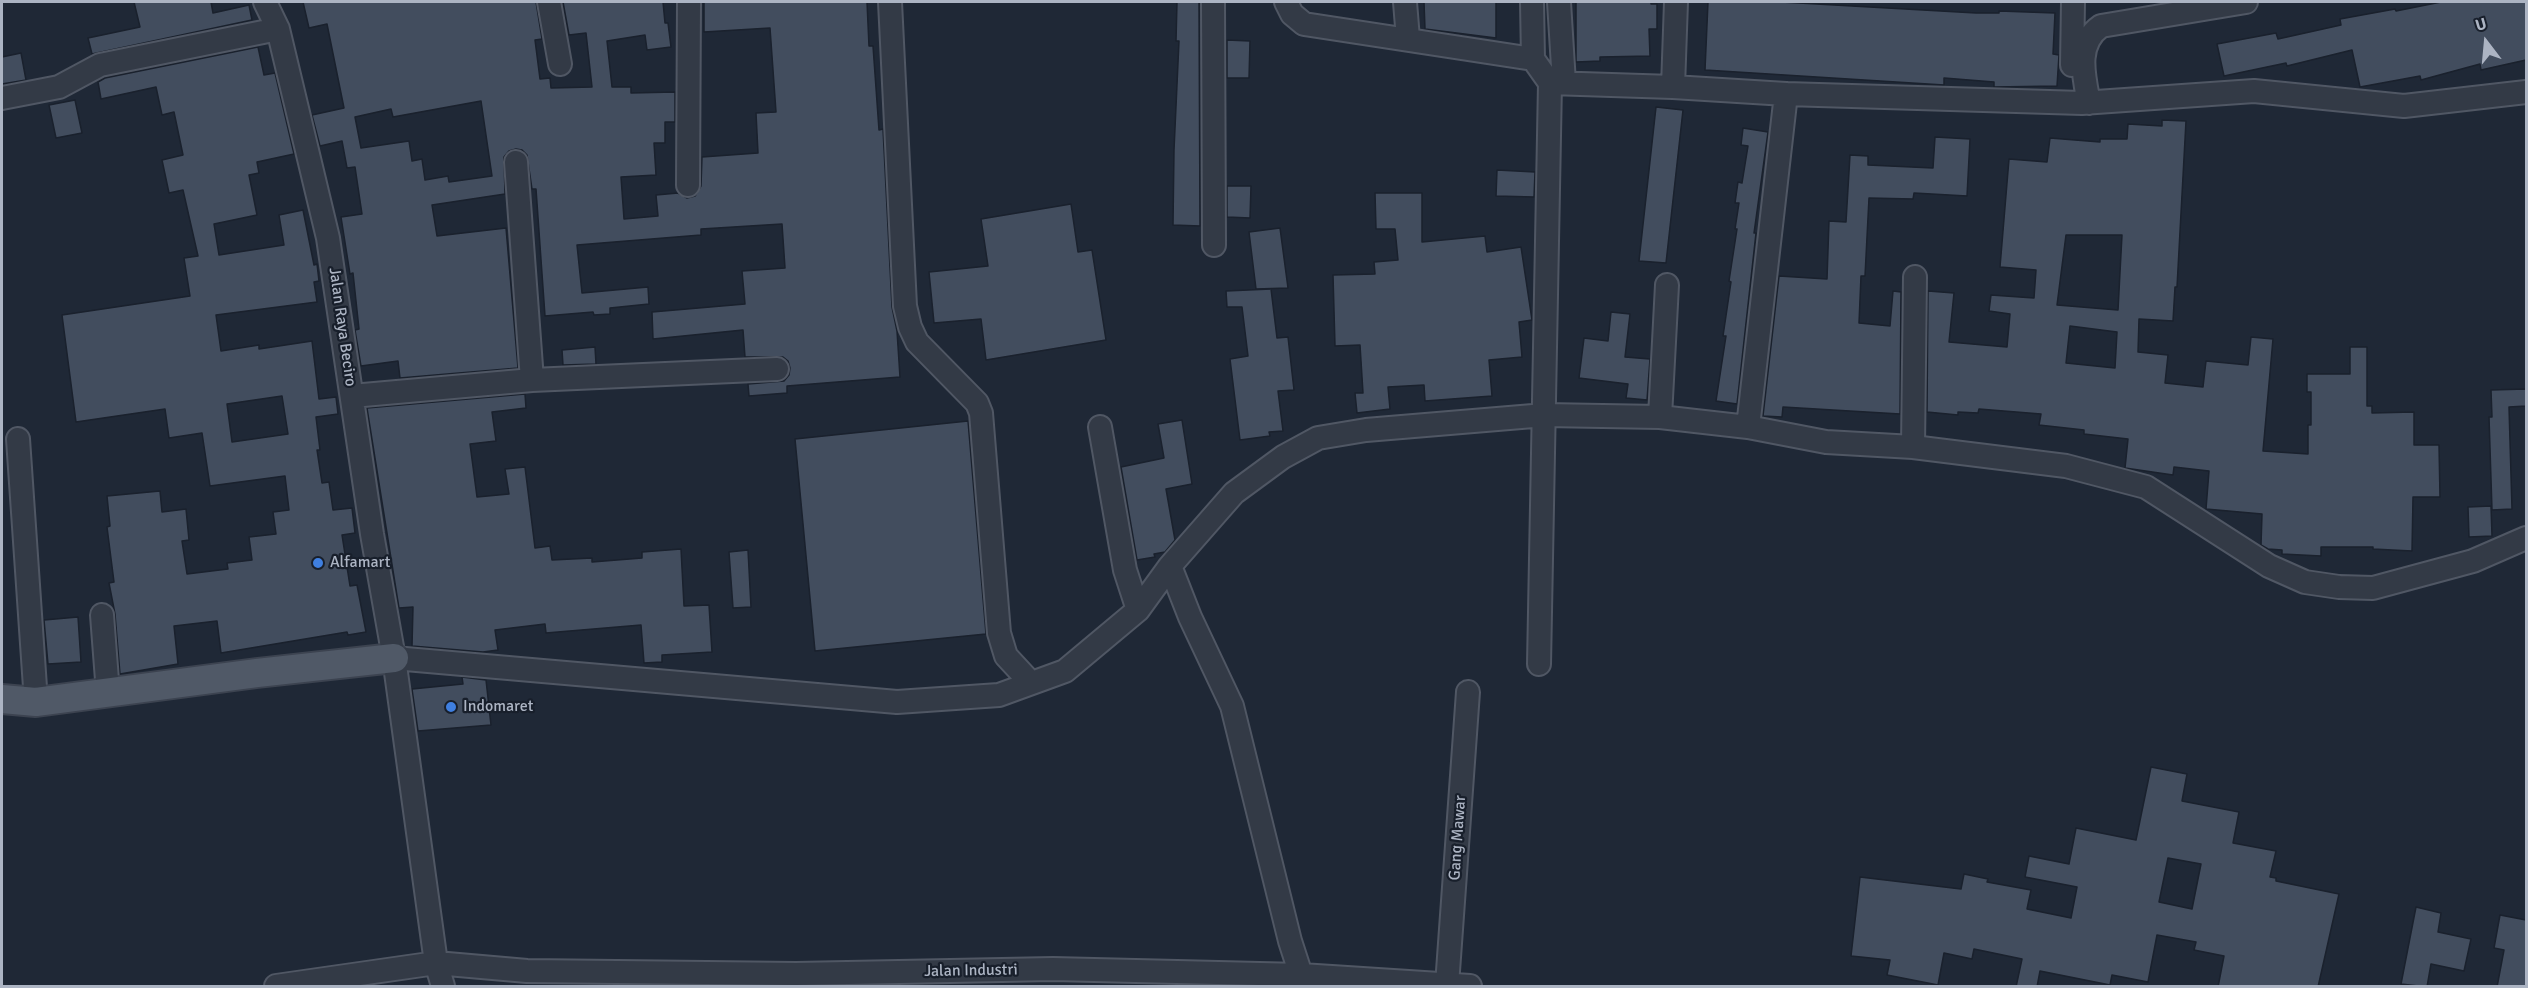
<!DOCTYPE html>
<html>
<head>
<meta charset="utf-8">
<style>
  body { margin:0 }
  #map { position:relative; width:2528px; height:988px; overflow:hidden; background:#1f2836; font-family:Signika,sans-serif }
  canvas { display:block }
  .frame { position:absolute; inset:0; border:3px solid #acb4c3; pointer-events:none }
  .north { position:absolute; left:2456px; top:12px; width:60px; height:60px; -webkit-text-stroke:4px #181f2b; paint-order:stroke; rotate:344deg; font-size:16px; font-weight:700; line-height:24px; text-align:center; color:#acb4c3 }
  .north::after { content:''; display:block; margin:auto; width:21px; height:27px; background:#acb4c3; clip-path:polygon(50% 0,100% 100%,50% 72%,0 100%) }
</style>
</head>
<body>
<div id="map">
<canvas width="2528" height="988"></canvas>
<div class="frame"></div>
<div class="north">U</div>
</div>
<script>
const c = document.querySelector('canvas').getContext('2d');
c.lineJoin = 'round';
function fillPath(path, color) {
  c.fillStyle = color;
  c.fill(path, 'evenodd');
}
function trace(path, color, width, dash) {
  c.strokeStyle = color;
  c.lineWidth = width;
  c.lineCap = dash ? 'butt' : 'round';
  c.setLineDash(dash || []);
  c.stroke(path);
}
function label(font, color, halo, rows, align = 'center') {
  c.font = font + ' Signika,sans-serif';
  c.lineWidth = 4.5;
  c.setLineDash([]);
  c.textBaseline = 'middle';
  c.strokeStyle = halo;
  c.fillStyle = color;
  for (const [text, x, y, turn = 0] of rows) {
    c.save();
    c.translate(x, y);
    c.rotate((+turn || 0) * Math.PI / 180);
    c.textAlign = isNaN(turn) ? turn : align;
    if (halo) c.strokeText(text, 0, 0);
    c.fillText(text, 0, 0);
    c.restore();
  }
}
const building = new Path2D(`
  M134,2H211L213,13L249,5L252,20L92,54L88,38L140,27Z
  M303,2H536L542,39L535,40L540,79L550,78L551,88L592,87L586,33L569,35L563,2H663L665,23H668L671,47L647,50L645,35L607,41L612,87H631V93L675,92V122H665V143H654L656,175L621,177L624,219L658,216L656,195L678,193L687,198L695,196L701,186L702,157L758,153L756,113L776,112L770,28L704,32V2H867L869,46H873L879,130L883,129L892,307L897,331L900,377L787,386V393L749,396L748,384L784,381L789,375L790,368L788,361L783,357H745L743,330L653,339L652,312L745,304L742,271L785,268L782,224L701,229V235L577,245L582,293L648,287L649,304L610,308V314L594,315L593,312L545,316L536,189H532L527,155L522,150L516,149L509,151L504,157L505,194L432,205L437,236L506,228L518,368L400,378L398,361L361,366L355,330L359,329L353,273L350,274L341,217L362,214L355,167L347,168L342,141L320,146L312,115L344,108L327,24L309,28ZM481,101L492,176L449,182L448,176L425,180L422,159L412,161L409,141L361,148L355,117L391,109L393,117Z
  M1177,2H1199L1200,226L1173,225L1174,150L1179,41H1176Z
  M1424,2H1496V38L1425,29Z
  M1576,2H1651V4H1657V29H1649L1650,56L1600,57V61L1576,62Z
  M1708,2H1781L1976,13H1999V11L2055,13L2053,54L2059,55L2057,86L1994,87V82L1944,78V85L1705,70Z
  M2441,2H2526V60L2481,70L2480,64L2421,80L2420,76L2360,87L2352,50L2287,66L2286,63L2224,76L2217,44L2276,33L2278,39L2341,25L2340,19L2395,9L2396,11Z
  M1227,40L1250,41L1249,78H1227Z
  M258,47L264,75L275,73L294,154L257,162L259,173L249,175L257,215L214,224L219,255L284,245L279,215L303,210L314,265L317,264L319,281L314,282L317,302L216,315L221,351L259,345V349L312,341L319,399L336,397L338,414L316,417L320,450H317L322,483L329,482L333,510L352,508L355,533L342,535L350,586L357,585L366,632L348,635L347,632L221,653L217,621L174,626L178,664L120,674L115,614L109,583L114,582L107,527L110,526L107,496L160,491L162,512L186,509L189,540L182,541L187,574L228,569L227,563L252,560L249,537L276,534L273,512L289,510L285,476L210,486L202,433L169,438L165,409L76,422L62,315L190,296L184,258L198,256L183,190L169,193L162,160L183,155L174,112L162,115L156,87L101,99L98,82L105,78ZM282,396L288,434L232,442L227,404Z
  M21,53L26,80L2,84V57Z
  M75,100L82,133L56,138L49,105Z
  M1656,107L1683,110L1666,263L1639,261Z
  M2162,120L2186,121L2177,287H2175L2173,321L2139,319L2138,352L2168,355L2165,383L2203,387L2206,361L2248,365L2251,337L2273,339L2263,451L2308,454V425H2311V392H2307V374H2350V347H2367V406H2372V413L2414,412V445H2439L2440,497H2413L2412,551L2373,549V547H2321V556L2282,554V550L2268,549L2261,545L2262,514L2206,509L2209,471L2174,467L2173,475L2125,468L2128,439L2084,434V430L2039,425L2041,414L1979,409L1978,413L1958,412V415L1927,412L1928,291L1954,293L1949,342L2007,347L2010,314L1989,311L1991,295L2034,298L2036,270L2000,267L2009,159L2047,162L2050,138L2100,142V139H2127L2128,124L2162,126ZM2066,235H2122L2118,310L2057,305ZM2070,326L2117,332L2115,368L2066,363Z
  M1743,128L1768,132L1754,233H1756L1737,404L1716,401L1726,336H1723L1731,282L1729,281L1737,229H1735L1739,203H1735L1738,182L1742,183L1748,146L1741,145Z
  M1935,137L1970,139L1967,196L1914,193L1913,199L1869,198L1865,276H1861L1859,323L1890,326L1893,291L1901,292L1900,414L1783,407L1782,417L1763,416L1779,276L1827,279L1829,221L1846,222L1850,155L1868,156V165L1933,168Z
  M1497,170L1535,172L1534,197L1496,196Z
  M1227,186H1251L1250,218L1227,217Z
  M1375,193H1422V242L1485,236L1487,252L1521,247L1532,320L1519,322L1522,357L1489,360L1492,396L1425,401L1424,385L1388,387L1390,409L1357,413L1355,393H1363L1360,345L1335,346L1333,275L1375,274L1374,262L1398,260L1395,229H1376Z
  M1071,204L1078,252L1092,250L1106,340L986,360L981,319L934,323L929,272L988,266L981,219Z
  M1280,228L1288,288L1256,289L1249,232Z
  M1271,289L1277,338L1288,337L1294,390L1278,391L1283,431L1269,432L1270,436L1240,440L1230,359L1248,356L1242,307H1227L1226,291Z
  M1611,312L1630,314L1625,357L1650,359L1647,400L1626,398L1628,384L1579,378L1584,338L1608,341Z
  M595,347L596,364L563,365L562,350Z
  M2526,389V406L2509,407L2512,509L2492,510L2489,417H2492L2491,390Z
  M525,394L526,408L492,412L496,441L470,444L477,497L509,494L505,469L525,467L535,548L550,546L552,560L592,558V562L642,558V552L681,549L684,606L709,605L712,652L662,655V662L644,663L641,625L546,633L545,624L495,630L498,650L483,652L412,646L413,607L399,608L367,408Z
  M1182,420L1192,484L1166,489L1175,540L1165,552L1154,554L1155,557L1137,560L1121,467L1164,458L1158,424Z
  M968,421L986,634L815,651L795,439Z
  M2491,506L2492,536L2469,537L2468,507Z
  M748,550L751,607L733,608L729,552Z
  M78,617L81,662L48,664L44,620Z
  M462,677L486,680L491,725L418,731L412,689L463,684Z
  M2151,767L2187,774L2182,801L2239,812L2233,843L2276,851L2270,877L2276,878V881L2339,894L2318,987H2218L2224,956L2194,950L2196,942L2157,935L2148,982L2112,975L2110,985L2040,971L2037,987H2016L2022,959L1974,949L1972,959L1944,953L1938,985L1887,975L1890,960L1851,956L1860,877L1961,889L1964,874L1988,879L1987,882L2031,890L2027,909L2071,918L2077,887L2025,877L2029,856L2069,864L2076,828L2136,840ZM2168,858L2201,864L2192,909L2159,902Z
  M2416,907L2441,913L2438,932L2471,939L2464,971L2431,964L2427,987L2401,984Z
  M2500,915L2526,920V987H2497L2504,950L2494,948Z`);
fillPath(building, '#424d5e');
trace(building, '#1a212d', 1.5);
const minor = new Path2D(`
  M265,2L278,29L328,238L372,534L394,658L436,963L443,986
  M549,2L560,64
  M890,2L905,306L910,327L917,342L977,403L981,413L999,633L1006,656L1031,683
  M1213,2L1214,245
  M1286,2L1292,14L1304,24L1533,59
  M1405,2L1408,39
  M1532,2L1533,59L1550,83L1539,664
  M1559,2L1564,83
  M2072,65L2073,2
  M1550,83L1673,87L1786,94L2082,103L2254,91L2404,106L2526,92
  M1673,87L1676,2
  M2,98L59,87L100,65L278,29
  M2089,103C2084,77 2075,44 2101,26L2246,2
  M516,162L532,380
  M688,185L689,2
  M352,396L532,380L777,369
  M1660,417L1667,285
  M1100,427L1125,570L1138,610
  M1748,427L1786,94
  M18,439L36,702
  M1913,447L1915,277
  M1170,566L1190,617L1232,706L1290,941L1301,975
  M102,615L108,693
  M394,658L897,702L999,695L1065,671L1138,610L1170,566L1234,493L1283,457L1318,438L1366,430L1545,415L1660,417L1748,427L1826,442L1913,447L2066,466L2146,487L2269,566L2305,582L2339,587L2373,588L2473,561L2526,538
  M1447,985L1468,692
  M276,986L436,963L527,971L796,974L1053,969L1301,975L1470,986`);
const major = new Path2D(`
  M2,699L36,702L257,673L394,658`);
trace(minor, '#505764', 26);
trace(major, '#3c4350', 32);
trace(minor, '#333a46', 22);
trace(major, '#505967', 28);
for (const [x, y, r, color] of [
  [318,563,6,"#3f7fe0"],
  [451,707,6,"#3f7fe0"]
]) {
  const dot = new Path2D();
  dot.arc(x, y, r, 0, 2 * Math.PI);
  c.fillStyle = color;
  c.fill(dot);
  trace(dot, '#181f2b', 2);
}
label('16px', '#acb4c3', '#181f2b', [
  ["Jalan Raya Beciro",342,327,82],
  ["Gang Mawar",1458,838,-86],
  ["Jalan Industri",971,971,-1]
]);
label('16px', '#acb4c3', '#181f2b', [
  ["Alfamart",330,563],
  ["Indomaret",463,707]
], 'left');
</script>
</body>
</html>
